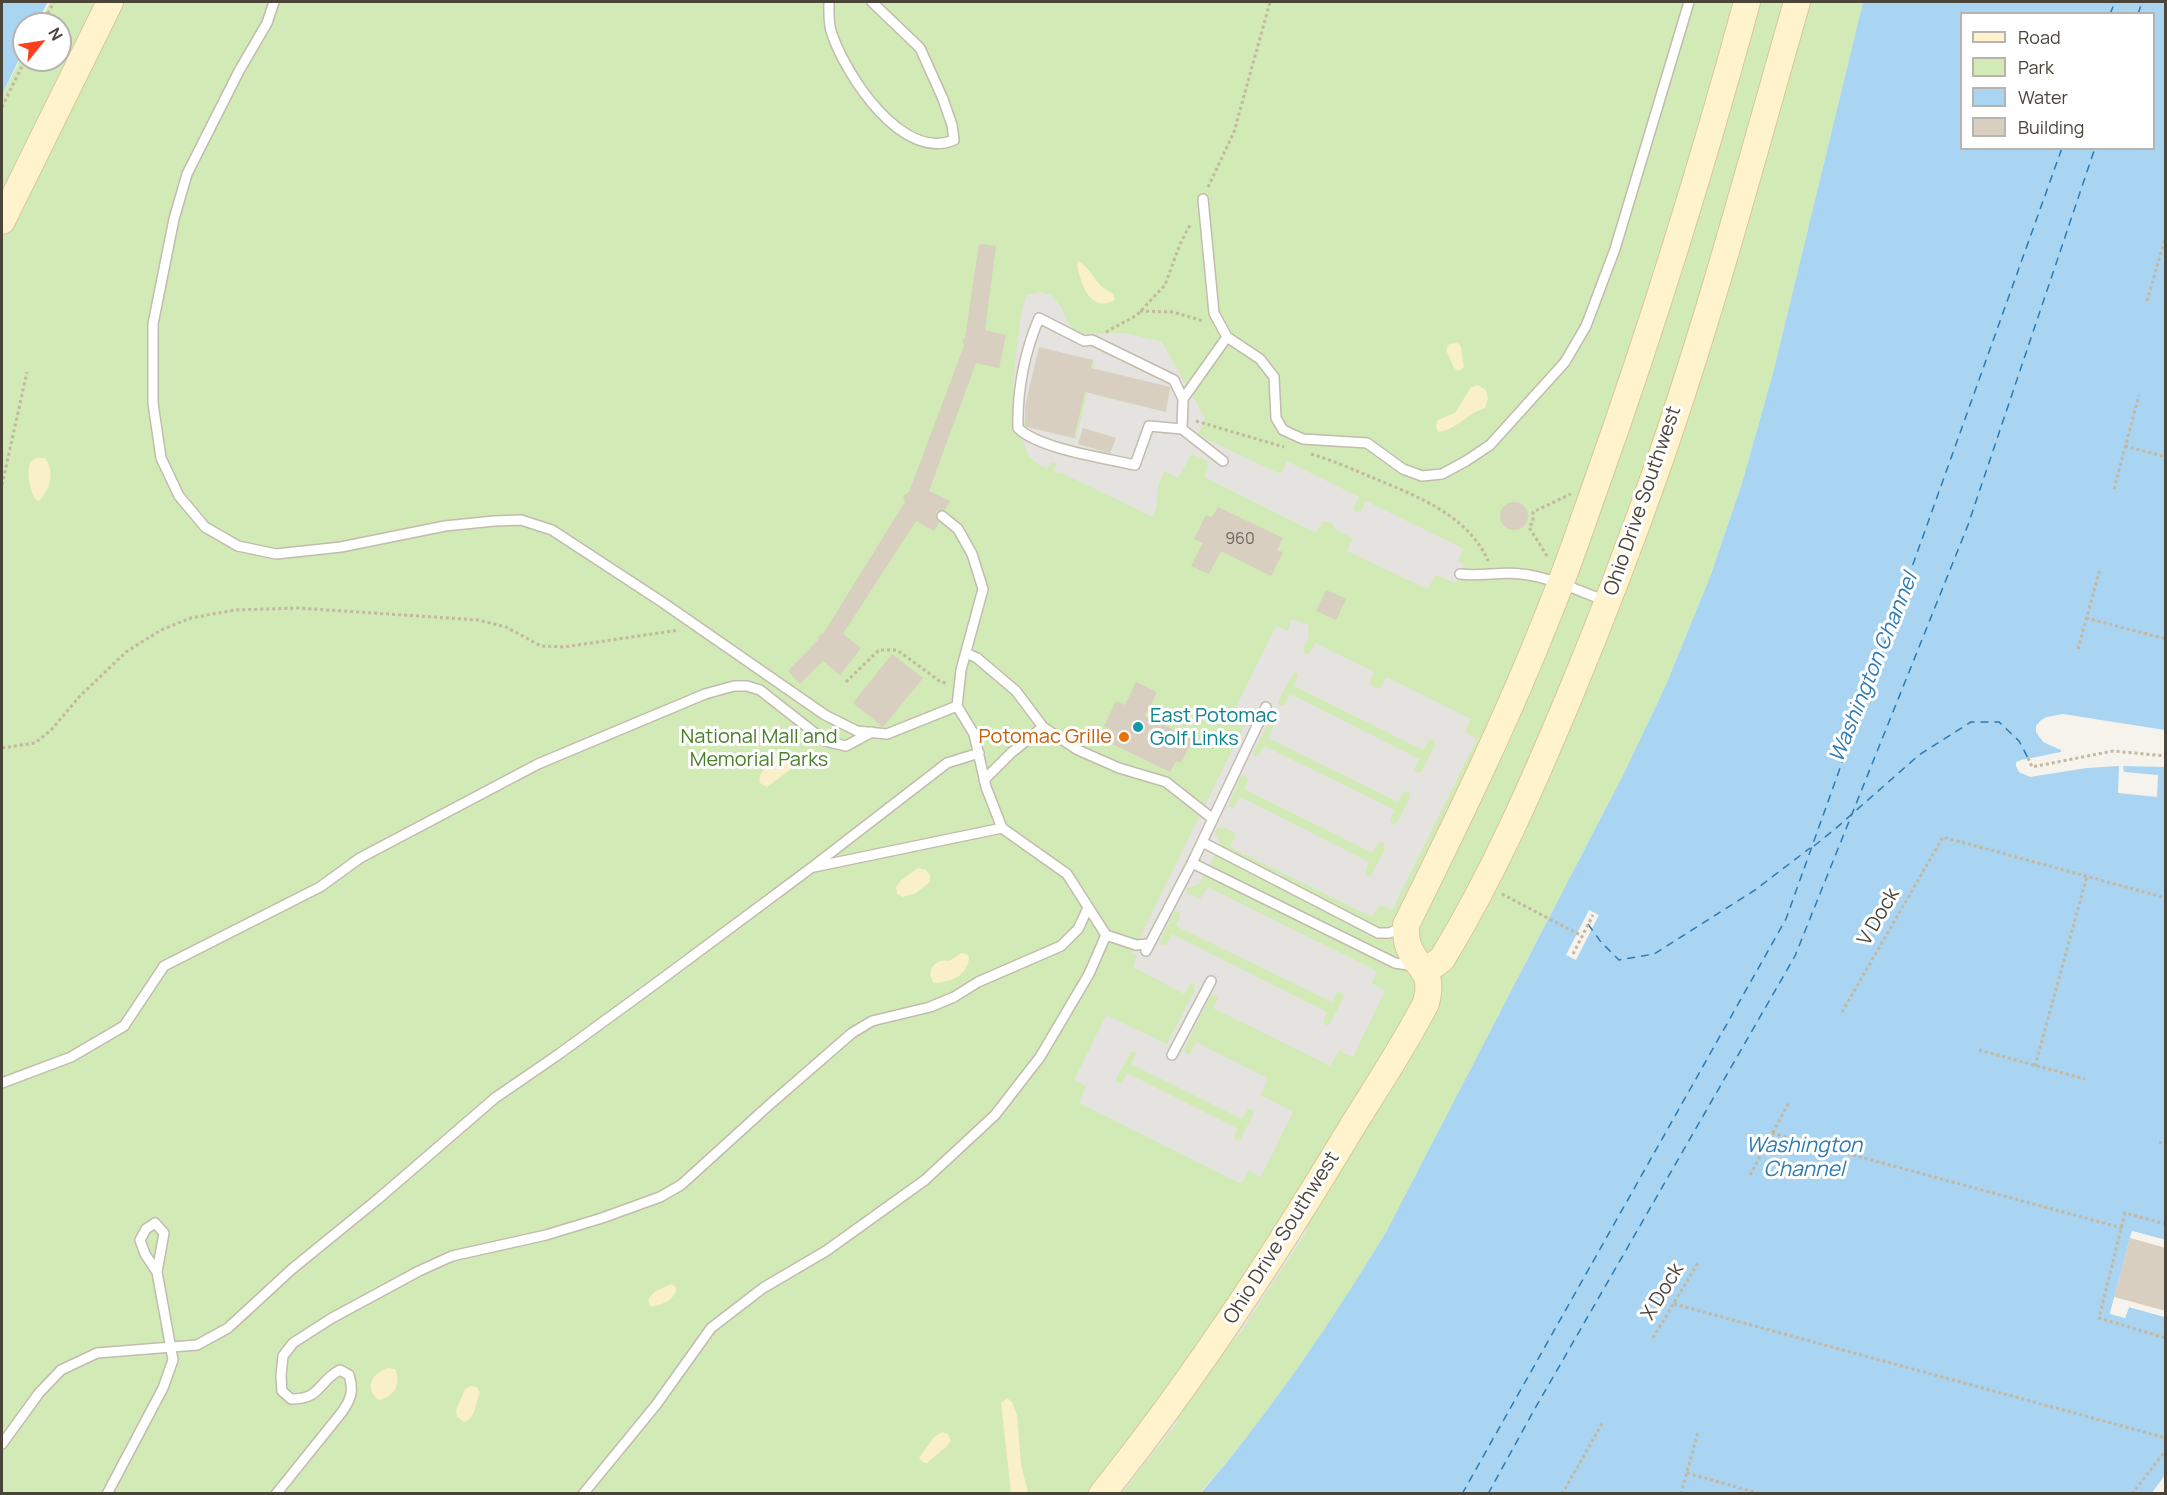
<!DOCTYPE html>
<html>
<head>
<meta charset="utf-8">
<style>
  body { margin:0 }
  #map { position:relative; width:2167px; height:1495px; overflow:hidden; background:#f6f3ec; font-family:Manrope,sans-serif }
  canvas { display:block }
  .frame { position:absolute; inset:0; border:3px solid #4b4439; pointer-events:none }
  .legend { position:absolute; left:1960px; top:12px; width:195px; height:138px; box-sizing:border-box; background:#fff; border:2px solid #b7b4b0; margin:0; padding:8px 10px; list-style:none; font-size:18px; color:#4b4439 }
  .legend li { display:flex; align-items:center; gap:12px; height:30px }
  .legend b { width:30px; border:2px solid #b7b4b0 }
  .north { position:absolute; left:12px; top:12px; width:60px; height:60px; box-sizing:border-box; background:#fff; border:2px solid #b7b4b0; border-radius:50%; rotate:60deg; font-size:16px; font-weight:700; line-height:24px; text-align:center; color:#4b4439 }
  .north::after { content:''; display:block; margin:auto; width:21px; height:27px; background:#fc3f1d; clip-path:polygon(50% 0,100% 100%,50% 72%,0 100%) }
</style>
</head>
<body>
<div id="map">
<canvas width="2167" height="1495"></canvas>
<div class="frame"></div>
<ul class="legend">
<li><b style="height:8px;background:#fff3cd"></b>Road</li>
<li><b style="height:16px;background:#d2eab5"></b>Park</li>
<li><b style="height:16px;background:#a9d4f2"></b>Water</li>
<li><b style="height:16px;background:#d8cfc1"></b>Building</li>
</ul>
<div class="north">N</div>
</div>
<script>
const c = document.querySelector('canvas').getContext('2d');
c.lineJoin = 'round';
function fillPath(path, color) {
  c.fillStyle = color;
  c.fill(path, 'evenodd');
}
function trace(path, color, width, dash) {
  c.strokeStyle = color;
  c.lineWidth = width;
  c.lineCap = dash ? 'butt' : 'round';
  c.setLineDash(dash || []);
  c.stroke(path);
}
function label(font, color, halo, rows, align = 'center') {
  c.font = font + ' Manrope,sans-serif';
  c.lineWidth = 6;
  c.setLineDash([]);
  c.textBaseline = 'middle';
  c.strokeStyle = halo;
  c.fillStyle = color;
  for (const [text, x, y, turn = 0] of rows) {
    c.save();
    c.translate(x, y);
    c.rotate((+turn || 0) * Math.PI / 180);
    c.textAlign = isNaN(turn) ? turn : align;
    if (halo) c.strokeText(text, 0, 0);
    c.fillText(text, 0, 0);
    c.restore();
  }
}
fillPath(new Path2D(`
  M50,2H1863L1773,373L1742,483L1710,577L1665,687L1623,775L1386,1232C1330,1324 1271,1413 1200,1493H2V95L24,52V60H60V24H39Z`), '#d2eab5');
fillPath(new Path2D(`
  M1078,261C1093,269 1096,288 1113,293L1115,300C1096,310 1086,296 1081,280C1079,273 1076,268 1078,261Z
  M1458,343L1461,347L1464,367L1458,371L1454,368L1446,350L1449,344Z
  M1478,385L1486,390L1488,399L1485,408C1467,413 1457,430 1438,432L1436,426L1438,420L1455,413L1471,387Z
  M36,458H45C55,472 51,489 39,501L35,499C29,486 27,476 30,462Z
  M780,755H789L792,762L791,769L767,787L760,783C757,771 771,762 780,755Z
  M918,868L926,870L930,875V882L916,893L903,897L897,894L896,887L901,880Z
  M961,953L967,954L969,957C968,976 951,982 934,983C925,971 935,958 949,961Z
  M671,1284L676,1287C677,1299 662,1305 651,1307L648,1300L654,1292Z
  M388,1368L395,1369C402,1384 394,1397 379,1400C363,1388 372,1373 388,1368Z
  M471,1386L477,1387L480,1393C475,1403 476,1419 464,1422L457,1417L456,1410L465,1389Z
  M1007,1398L1012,1402L1017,1415L1021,1464L1028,1493H1011L1001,1403Z
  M942,1432L948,1434L951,1441L946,1447L927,1463L922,1462L919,1458L934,1437Z`), '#f9efc9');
fillPath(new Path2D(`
  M94,2H102L2,206V190Z
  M1040,292L1051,295L1062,308L1068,323L1076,334L1126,333L1162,342L1205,418L1198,435L1278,473L1282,471L1287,461L1359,497L1353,509L1356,512L1361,511L1366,501L1464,549L1458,560L1464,565L1456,583L1436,575L1427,589L1347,551L1353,538L1335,529L1331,522H1322L1316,533L1204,477L1209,466L1207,461L1192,454L1178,478L1164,471L1158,486L1157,504L1153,517L1060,472L1058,474L1053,471L1057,464L1052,462L1048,468L1042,467L1029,457L1018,428L1013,385L1020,320L1026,295ZM1041,348L1095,362L1076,439L1023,426ZM1106,371L1171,388L1165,412L1100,396ZM1083,428L1115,438L1110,454L1078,444Z
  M1291,619L1309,625L1308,639L1303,650L1305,654H1309L1315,643L1374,672L1369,684L1377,689L1380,688L1386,677L1471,719L1465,732L1477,739L1392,910L1380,905L1372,917L1230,847L1235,837L1234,833L1228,829L1221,827L1215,831L1220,844L1199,884L1186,889L1188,894L1200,899L1208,887L1377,971L1372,983L1385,991L1353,1057L1339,1051L1330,1066L1213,1008L1218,997L1215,994L1211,995L1184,1049L1186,1054H1190L1196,1042L1268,1078L1261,1095L1293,1112L1261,1177L1249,1171L1241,1184L1079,1103L1086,1086L1074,1080L1106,1015L1167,1044L1194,992L1195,983L1190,984L1184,994L1133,967L1137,956L1132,953L1247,720L1246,714L1235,709L1276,626L1288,631ZM1294,672L1298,674L1294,686L1423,750L1429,740H1434L1435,745L1422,771L1418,773L1414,770L1419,759L1290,694L1284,705H1279L1278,701ZM1269,723L1272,724L1273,728L1268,738L1398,802L1404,792H1410V797L1398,821L1392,825L1390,819L1395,810L1264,746L1259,756H1254L1253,752ZM1246,775L1248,780L1244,789L1373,853L1377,844L1383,842L1385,849L1371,876H1367L1365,873L1369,862L1240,797L1234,808L1228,807L1240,777ZM1179,911L1180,915L1176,926L1332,1002L1337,992L1342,993L1344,997L1330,1023L1326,1026L1323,1021L1327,1012L1172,934L1166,945H1161L1160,941L1174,912ZM1131,1052H1135L1136,1054L1131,1064L1242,1119L1248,1109H1252L1254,1113L1240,1140L1236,1141L1234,1137L1238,1129L1127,1073L1122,1083H1117L1116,1079Z
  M1306,1223L1307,1231L1238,1337L1224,1344Z
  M1179,1407L1177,1423L1122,1493L1111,1494Z`), '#e5e3e0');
fillPath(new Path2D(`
  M2,2H48L36,24H24V49L2,95Z
  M1863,2H2165L2166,1240L2132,1231L2110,1313L2125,1318L2129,1307L2165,1317V1475L2151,1494H1200C1270,1413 1330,1324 1386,1232L1623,775L1665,687L1710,577L1742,483L1773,373ZM1962,14H2154V148H1962Z`), '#a9d4f2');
fillPath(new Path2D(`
  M2063,714L2165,730V767L2123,766L2124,772L2158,775L2157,797L2118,793L2119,766L2087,768L2030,777L2019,772L2016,766V762L2021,760L2061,752V750L2043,742L2036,732V726L2041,720L2047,717Z
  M1589,910L1599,915L1576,960L1566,955Z
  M2132,1231L2165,1240V1243L2134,1235L2113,1312L2123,1315L2126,1305L2129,1304L2166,1314L2165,1317L2129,1307L2125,1318L2110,1314Z`), '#f6f3ec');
trace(new Path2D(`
  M2110,14L2115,2
  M2138,14L2142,2
  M1814,846L1835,829L1919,755L1971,722H1999L2019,741L2028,758
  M1588,924L1601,942L1619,960L1654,954L1755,890L1810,848
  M1462,1494L1786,919L2062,148
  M1488,1494L1533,1412L1795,956L1968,525L2095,148`), '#2e7ab2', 1.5, [8, 6]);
fillPath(new Path2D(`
  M979,244L996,246L985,330L1006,335L999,368L976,363L929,491L950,501L945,510H940L936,512V518L939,522L934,531L916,521L843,634L861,648L840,675L823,661L800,684L788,671L818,640L819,635L823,634L905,502L903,496L909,492L964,346L962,341L965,338Z
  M1039,347L1093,360L1091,368L1170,387L1166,412L1085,392L1074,438L1028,427L1025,425V406Z
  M1083,428L1116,438L1110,453L1078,444Z
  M1500 516a14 14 0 1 1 28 0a14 14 0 1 1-28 0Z
  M1218,507L1283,538L1277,550L1283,552L1271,576L1221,551L1209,574L1191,566L1203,543L1194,539L1206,515L1212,517Z
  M1326,590L1346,599L1336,620L1316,611Z
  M892,654L923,678L883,727L853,703Z
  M1136,682L1157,692L1145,716L1193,739L1181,763L1176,761L1170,772L1104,740L1109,729L1104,726L1116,701L1125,705Z
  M2130,1238L2166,1248V1311L2114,1297Z`), '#d8cfc1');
const lane = new Path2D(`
  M274,2L267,23L239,71L187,174L174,219L153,324V403L161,458L179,496L205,527L238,546L276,554L341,547L445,526L494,521L521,520L552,530L662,602L825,715L857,731L887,734L957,706
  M829,2C829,12 828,24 832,34C846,75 902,162 954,140L952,125L943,99L920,48L872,2
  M1203,199L1214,313L1227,337L1260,359L1274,377L1276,418L1283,430L1303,439L1367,443L1403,469L1422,476L1442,474L1466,461L1490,445L1565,362L1586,326L1615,249L1689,2
  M1183,399L1227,337
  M1182,429L1183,399L1174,380L1092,340L1084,341L1039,318C1024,354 1017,389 1018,428C1039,449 1105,458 1135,465L1149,426L1182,429L1223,461
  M1460,574C1481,577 1501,571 1521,574C1550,577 1579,591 1606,601
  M966,653L977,658L1016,691L1043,727L1078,750L1119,768L1166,782L1213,819
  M984,780L1011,753L1043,727
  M1202,842L1378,933H1389L1404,927
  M1192,863L1395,963L1415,966
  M814,867L1002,828
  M1106,935L1136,945L1149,944
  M1146,951L1192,863L1266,707
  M1172,1055L1211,981
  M2,1083L71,1057L124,1026L164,966L320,887L360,858L538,764L705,694L734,686H747L760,690L825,741L846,746L872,732
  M2,1444L39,1393L61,1370L97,1353L197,1345L228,1328L292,1269L378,1199L495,1098L559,1054L655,984L811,868L947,763L979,753
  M107,1494L163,1388L173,1360L157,1272L164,1233L155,1223L146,1229L140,1240L145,1254L157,1272
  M276,1494L342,1412C351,1399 354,1391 349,1375L340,1370C317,1382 322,1399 291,1399L282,1391L281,1376L283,1356L293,1343L332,1318L419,1271L452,1256L546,1235L602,1218L660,1197L681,1185L768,1106L852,1033L872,1021L930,1007L954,997L978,982L1061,946L1078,929L1088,908
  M583,1494L656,1405L711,1328L763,1288L826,1251L925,1180L995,1115L1040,1057L1089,974L1106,935L1067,874L1002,828L986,787L974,734L957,706L961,670L983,589L972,554L958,529L942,516`);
const secondary = new Path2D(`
  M2,221L110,2
  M1422,967L1434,965L1442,959C1493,875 1532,786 1570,695C1602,618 1632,540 1660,460C1712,310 1753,155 1797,2
  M1102,1494C1192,1382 1270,1263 1344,1140C1371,1095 1402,1050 1426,1003C1435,968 1417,971 1408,945C1406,939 1406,931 1406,925C1458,820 1509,715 1552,605C1569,564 1583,521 1598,479C1654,322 1703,163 1747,2`);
trace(lane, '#c2bbae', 12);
trace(secondary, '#d6c79b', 28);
trace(new Path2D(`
  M42,24L54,2
  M2,107L25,60
  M1208,187L1234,132L1270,2
  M2147,301L2166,235
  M1140,311L1173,312L1203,321
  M1106,332L1137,315L1165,285L1180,244L1191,223
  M1196,421L1284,447
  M2125,446L2166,457
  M1311,454C1332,460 1352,469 1371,477C1414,495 1469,515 1488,561
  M2,485L27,372
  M2114,489L2139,395
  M1547,556L1529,527L1533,522V512L1571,494
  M2086,618L2166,639
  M2078,649L2100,569
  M846,682L879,650H897L941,682L946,683
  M2,748L35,743L51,730L80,696L126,652L161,630L191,618L235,610L298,608L478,620L506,627L541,646L564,647L679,630
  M2028,758L2032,767L2113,751L2166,756
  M1502,894L1582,936
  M1573,954L1593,915
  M1842,1012L1943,837L2166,898
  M1979,1050L2085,1079
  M2035,1066L2087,876
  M1772,1133L2122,1228
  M2159,1142L2166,1144
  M1750,1175L1789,1102
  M2166,1224L2125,1213L2099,1318L2166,1338
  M1674,1304L2166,1438
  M1653,1338L1699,1261
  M1687,1473L1761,1494
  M1562,1494L1603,1422
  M1681,1494L1698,1432
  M2132,1494L2166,1450`), '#c4b79f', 3, [3, 3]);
trace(lane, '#fff', 9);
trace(secondary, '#fff3cd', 26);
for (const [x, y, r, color] of [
  [1138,727,6,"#0f9aa8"],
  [1124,737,6,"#e8710a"]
]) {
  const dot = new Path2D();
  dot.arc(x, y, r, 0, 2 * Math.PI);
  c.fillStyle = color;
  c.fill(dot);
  trace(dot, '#fff', 2);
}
label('16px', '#6e675b', null, [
  ["960",1240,540]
]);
label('20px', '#4b4439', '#fff', [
  ["Ohio Drive Southwest",1643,501,-71],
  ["V Dock",1879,917,-60],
  ["Ohio Drive Southwest",1282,1238,-58],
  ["X Dock",1663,1292,-59]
]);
label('20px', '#0d838f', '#fff', [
  ["East Potomac",1150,716],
  ["Golf Links",1150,739]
], 'left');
label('20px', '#4a7f2a', '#fff', [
  ["National Mall and",759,737],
  ["Memorial Parks",759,760]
]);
label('20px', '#c56008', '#fff', [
  ["Potomac Grille",1112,737]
], 'right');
label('italic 21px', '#2e7ab2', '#fff', [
  ["Washington Channel",1874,668,-68],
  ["Washington",1804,1146],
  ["Channel",1804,1170]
]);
</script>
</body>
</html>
